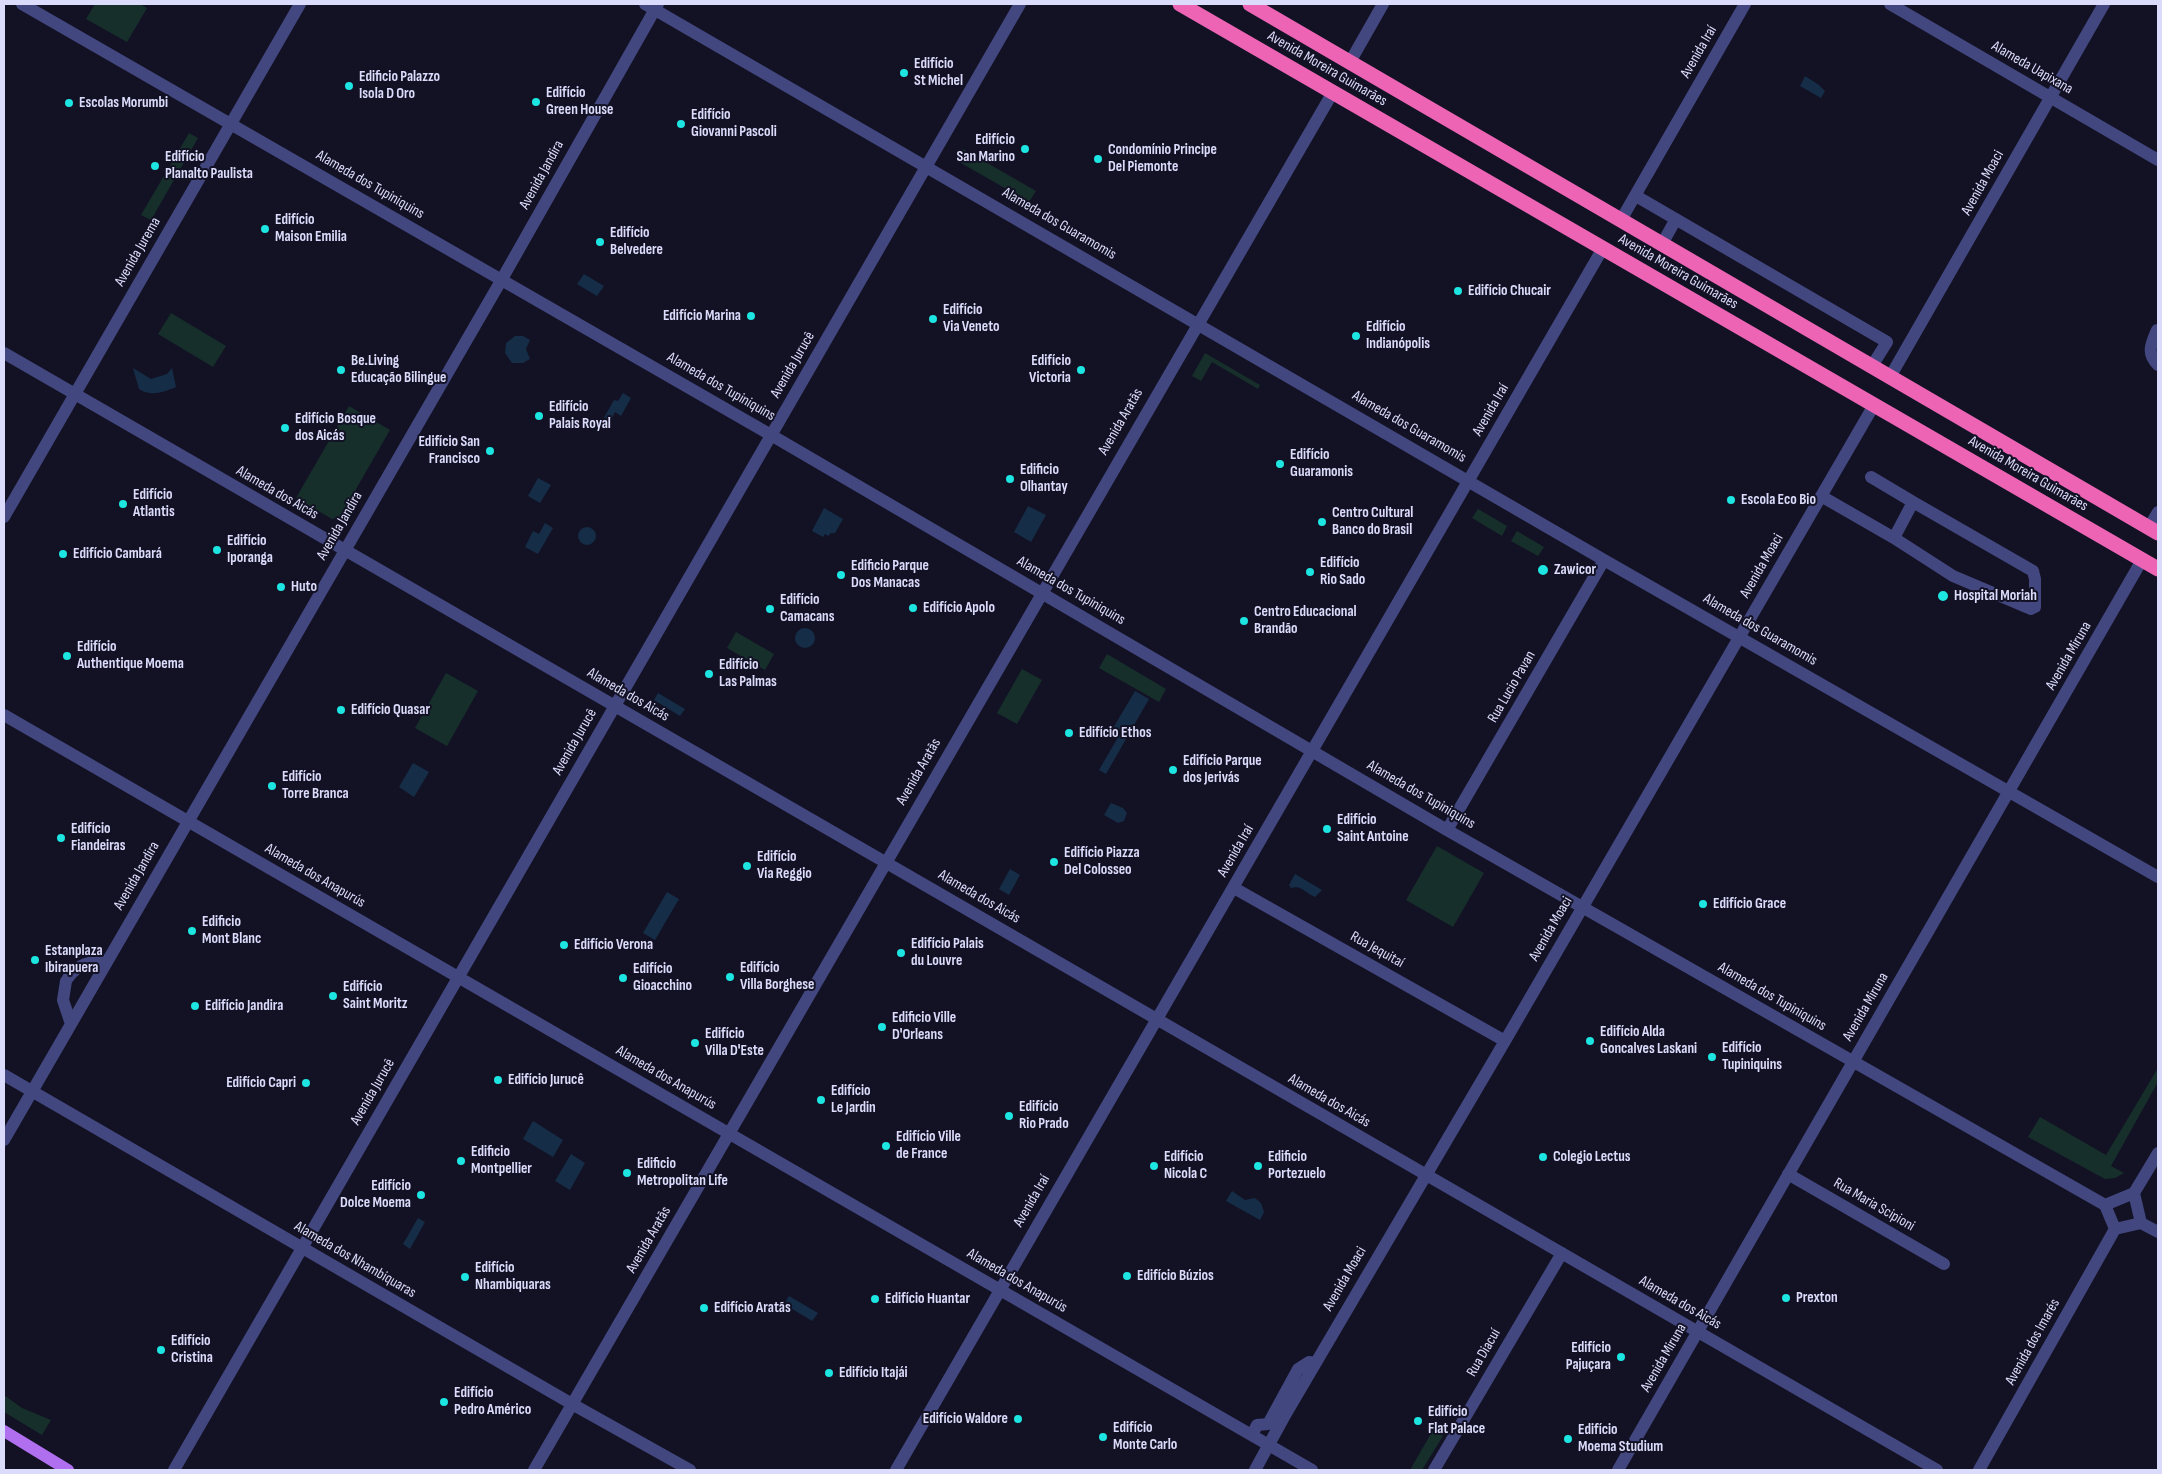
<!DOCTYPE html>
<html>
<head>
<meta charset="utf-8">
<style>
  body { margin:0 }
  #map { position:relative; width:2162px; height:1474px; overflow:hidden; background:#131225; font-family:"Sofia Sans Condensed",sans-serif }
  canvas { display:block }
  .frame { position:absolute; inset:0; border:5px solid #dbdbfb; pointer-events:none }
</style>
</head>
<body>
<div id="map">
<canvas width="2162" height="1474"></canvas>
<div class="frame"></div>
</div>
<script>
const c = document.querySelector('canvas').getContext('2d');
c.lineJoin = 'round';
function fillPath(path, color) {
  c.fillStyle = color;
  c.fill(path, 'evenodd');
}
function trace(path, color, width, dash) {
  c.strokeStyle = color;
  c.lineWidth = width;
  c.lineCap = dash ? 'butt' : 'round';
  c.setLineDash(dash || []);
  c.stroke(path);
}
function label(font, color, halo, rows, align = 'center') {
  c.font = font + ' "Sofia Sans Condensed",sans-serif';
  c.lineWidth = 4;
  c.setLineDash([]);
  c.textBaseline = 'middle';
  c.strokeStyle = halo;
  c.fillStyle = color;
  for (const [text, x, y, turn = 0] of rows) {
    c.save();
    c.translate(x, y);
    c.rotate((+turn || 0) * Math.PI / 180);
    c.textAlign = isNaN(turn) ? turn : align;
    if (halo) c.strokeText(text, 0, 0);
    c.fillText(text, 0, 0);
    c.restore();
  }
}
fillPath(new Path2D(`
  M95,4H140L147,8L127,42L86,19Z
  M189,133L198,138L151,220L141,215Z
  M963,149L1036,191L1029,202L961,163L959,157Z
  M171,313L226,346L213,367L158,334Z
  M1205,353L1260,385L1258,389L1212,362L1201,381L1192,376Z
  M349,406L390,430L340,517L332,519L296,498Z
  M1478,509L1507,526L1502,536L1472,518Z
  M1517,531L1544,547L1538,556L1511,541Z
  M736,632L774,654L765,670L727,648Z
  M1107,654L1166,689L1159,702L1099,668Z
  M1022,669L1042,680L1017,724L997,713Z
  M446,673L478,691L447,746L415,728Z
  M1437,846L1484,873L1453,927L1406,900Z
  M2158,1068V1082L2111,1166L2124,1173L2115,1178L2105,1179L2028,1137L2040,1117L2106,1155Z
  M4,1395L22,1408L51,1420L42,1435L4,1412Z
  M1433,1430L1443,1436L1422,1470H1410Z`), '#162f2b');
fillPath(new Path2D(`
  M1805,76L1819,85L1825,91L1821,98L1800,86Z
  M584,274L604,286L597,296L577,284Z
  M515,336H523L530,340L526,349L530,359L523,363H512L505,353L506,343Z
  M133,368L151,379L167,374L172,368L176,387C164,392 151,397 139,389Z
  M623,393L631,398L621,416L615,412L608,427L601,423L614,400L618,401Z
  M538,478L551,485L540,503L528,496Z
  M1028,506L1046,515L1031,542L1014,532Z
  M824,508L843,519L835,533H831L828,536L825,534L823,537L812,531Z
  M545,523L553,528L538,554L525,547L533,531L539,534Z
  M578 536a9 9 0 1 1 18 0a9 9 0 1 1-18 0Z
  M795 638a10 10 0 1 1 20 0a10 10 0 1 1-20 0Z
  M1135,691L1149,699L1106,774L1099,770L1117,739L1109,735Z
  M658,693L685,709L680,716L654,700Z
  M413,763L429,772L414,797L399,787Z
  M1111,803L1123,808L1127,813L1124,821L1118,823L1104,815Z
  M1010,869L1020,875L1009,895L999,889Z
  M1295,874L1322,890L1315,897C1304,893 1303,885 1291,888L1289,885Z
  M667,892L679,899L655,940L643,933Z
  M533,1121L563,1140L553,1157L523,1139Z
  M571,1154L585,1163L570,1190L555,1181Z
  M1232,1191L1245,1200L1255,1198L1261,1203L1264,1212L1260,1220L1226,1201Z
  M418,1218L425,1222L410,1249L403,1244Z
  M789,1296L818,1313L812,1321L784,1304Z`), '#152d47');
trace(new Path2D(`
  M22,4L771,435L1447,830L2105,1205
  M645,4L1604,560L2158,877
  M1890,4L2158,160
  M1350,62L1383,4
  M1636,196L1887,342L1872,366
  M1621,220L1745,4
  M1662,244L1676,219
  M2157,330C2151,344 2146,353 2158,365
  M4,353L1937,1470
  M1890,377L2104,4
  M1871,477L1913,502
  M1821,496L1894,538L1953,576L2031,609L2035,607V579L2033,571L1913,502L1894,538
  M4,517L300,4
  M2149,527L2158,512
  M4,715L1312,1470
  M1447,830L1604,560
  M1234,888L1505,1041
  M68,978C78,963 91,962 107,960
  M66,981L63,1000L71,1024
  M4,1075L572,1404L690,1470
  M4,1140L502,279L658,4
  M1788,1174L1944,1264
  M2134,1193L2141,1223
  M2105,1205L2134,1193L2158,1153
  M2105,1205L2115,1229
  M2141,1223L2158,1232
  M1252,1435L1257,1425L1268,1424L1298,1369L1309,1362L1315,1363
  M174,1470L1020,4
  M534,1470L1333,92
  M896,1470L1603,248
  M1255,1470L1284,1417L1505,1041L1874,405
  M1434,1470L1562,1253
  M1618,1470L2142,560
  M1979,1470L2115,1229L2141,1223`), '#43477f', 12);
trace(new Path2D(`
  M4,1431L68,1470`), '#b06fee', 12);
trace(new Path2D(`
  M1180,4L2158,569
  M1250,4L2158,533`), '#ed64b5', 15);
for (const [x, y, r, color] of [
  [904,73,5,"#1de5e2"],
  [349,86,5,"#1de5e2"],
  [536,102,5,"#1de5e2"],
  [69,103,5,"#1de5e2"],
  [681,124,5,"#1de5e2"],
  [1025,149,5,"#1de5e2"],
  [1098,159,5,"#1de5e2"],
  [155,166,5,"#1de5e2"],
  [265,229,5,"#1de5e2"],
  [600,242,5,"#1de5e2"],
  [1458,291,5,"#1de5e2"],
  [751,316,5,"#1de5e2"],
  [933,319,5,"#1de5e2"],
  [1356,336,5,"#1de5e2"],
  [341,370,5,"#1de5e2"],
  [1081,370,5,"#1de5e2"],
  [539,416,5,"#1de5e2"],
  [285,428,5,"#1de5e2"],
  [490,451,5,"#1de5e2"],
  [1280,464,5,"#1de5e2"],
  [1010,479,5,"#1de5e2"],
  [1731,500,5,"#1de5e2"],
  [123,504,5,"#1de5e2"],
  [1322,522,5,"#1de5e2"],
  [217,550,5,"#1de5e2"],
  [63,554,5,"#1de5e2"],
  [1543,570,6,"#1de5e2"],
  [1310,572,5,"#1de5e2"],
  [841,575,5,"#1de5e2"],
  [281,587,5,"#1de5e2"],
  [1943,596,6,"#1de5e2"],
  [913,608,5,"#1de5e2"],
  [770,609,5,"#1de5e2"],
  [1244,621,5,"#1de5e2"],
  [67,656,5,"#1de5e2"],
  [709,674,5,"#1de5e2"],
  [341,710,5,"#1de5e2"],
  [1069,733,5,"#1de5e2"],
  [1173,770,5,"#1de5e2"],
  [272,786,5,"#1de5e2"],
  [1327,829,5,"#1de5e2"],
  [61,838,5,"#1de5e2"],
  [1054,862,5,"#1de5e2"],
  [747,866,5,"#1de5e2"],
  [1703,904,5,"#1de5e2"],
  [192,931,5,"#1de5e2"],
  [564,945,5,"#1de5e2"],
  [901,953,5,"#1de5e2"],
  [35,960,5,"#1de5e2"],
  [730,977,5,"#1de5e2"],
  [623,978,5,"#1de5e2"],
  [333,996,5,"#1de5e2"],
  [195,1006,5,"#1de5e2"],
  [882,1027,5,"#1de5e2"],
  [1590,1041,5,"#1de5e2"],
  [695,1043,5,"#1de5e2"],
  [1712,1057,5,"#1de5e2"],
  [498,1080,5,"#1de5e2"],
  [306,1083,5,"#1de5e2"],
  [821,1100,5,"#1de5e2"],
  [1009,1116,5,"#1de5e2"],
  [886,1146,5,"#1de5e2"],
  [1543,1157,5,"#1de5e2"],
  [461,1161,5,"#1de5e2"],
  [1154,1166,5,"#1de5e2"],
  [1258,1166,5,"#1de5e2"],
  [627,1173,5,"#1de5e2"],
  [421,1195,5,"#1de5e2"],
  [1127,1276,5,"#1de5e2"],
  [465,1277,5,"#1de5e2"],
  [1786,1298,5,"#1de5e2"],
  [875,1299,5,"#1de5e2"],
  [704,1308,5,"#1de5e2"],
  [161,1350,5,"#1de5e2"],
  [1621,1357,5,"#1de5e2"],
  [829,1373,5,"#1de5e2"],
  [444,1402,5,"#1de5e2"],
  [1018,1419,5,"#1de5e2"],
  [1418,1421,5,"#1de5e2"],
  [1103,1437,5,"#1de5e2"],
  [1568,1439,5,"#1de5e2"]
]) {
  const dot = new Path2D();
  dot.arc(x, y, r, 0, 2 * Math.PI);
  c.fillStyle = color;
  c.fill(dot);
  trace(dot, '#131225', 2);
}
label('15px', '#dbdbfb', '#131225', [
  ["Avenida Iraí",1699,52,-60],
  ["Alameda Uapixana",2032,68,30],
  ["Avenida Moreira Guimarães",1327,69,30],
  ["Avenida Jandira",542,175,-61],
  ["Avenida Moaci",1983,183,-61],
  ["Alameda dos Tupiniquins",370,185,30],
  ["Alameda dos Guaramomis",1059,224,30],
  ["Avenida Jurema",138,252,-60],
  ["Avenida Moreira Guimarães",1678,272,30],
  ["Avenida Jurucê",793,365,-60],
  ["Alameda dos Tupiniquins",721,387,30],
  ["Avenida Iraí",1491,410,-60],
  ["Avenida Aratãs",1121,422,-60],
  ["Alameda dos Guaramomis",1409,427,30],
  ["Avenida Moreira Guimarães",2028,474,30],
  ["Alameda dos Aicás",277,493,30],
  ["Avenida Jandira",340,526,-60],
  ["Avenida Moaci",1762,566,-60],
  ["Alameda dos Tupiniquins",1071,591,30],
  ["Alameda dos Guaramomis",1760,630,30],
  ["Avenida Miruna",2069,656,-60],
  ["Rua Lucio Pavan",1512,687,-60],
  ["Alameda dos Aicás",628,695,30],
  ["Avenida Jurucê",575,742,-60],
  ["Avenida Aratãs",919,772,-60],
  ["Alameda dos Tupiniquins",1421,795,30],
  ["Avenida Iraí",1236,851,-60],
  ["Avenida Jandira",137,876,-60],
  ["Alameda dos Anapurús",315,876,30],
  ["Alameda dos Aicás",979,897,30],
  ["Avenida Moaci",1551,929,-60],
  ["Rua Jequitaí",1377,950,29],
  ["Alameda dos Tupiniquins",1772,997,30],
  ["Avenida Miruna",1866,1007,-60],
  ["Alameda dos Anapurús",666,1078,30],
  ["Avenida Jurucê",373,1092,-60],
  ["Alameda dos Aicás",1329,1101,30],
  ["Avenida Iraí",1032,1201,-60],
  ["Rua Maria Scipioni",1874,1205,30],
  ["Avenida Aratãs",649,1240,-60],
  ["Alameda dos Nhambiquaras",355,1260,30],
  ["Avenida Moaci",1345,1279,-60],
  ["Alameda dos Anapurús",1017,1281,30],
  ["Alameda dos Aicás",1680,1303,30],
  ["Avenida dos Imarés",2033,1342,-61],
  ["Rua Diacuí",1484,1353,-60],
  ["Avenida Miruna",1664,1358,-60]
]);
label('bold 15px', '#dbdbfb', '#131225', [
  ["Edifício",914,64],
  ["St Michel",914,81],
  ["Edificio Palazzo",359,77],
  ["Isola D Oro",359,94],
  ["Edifício",546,93],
  ["Green House",546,110],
  ["Escolas Morumbi",79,103],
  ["Edifício",691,115],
  ["Giovanni Pascoli",691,132],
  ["Edifício",1015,140,"right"],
  ["San Marino",1015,157,"right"],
  ["Condomínio Principe",1108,150],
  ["Del Piemonte",1108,167],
  ["Edifício",165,157],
  ["Planalto Paulista",165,174],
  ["Edifício",275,220],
  ["Maison Emilia",275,237],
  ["Edifício",610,233],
  ["Belvedere",610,250],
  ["Edifício Chucair",1468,291],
  ["Edifício",943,310],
  ["Via Veneto",943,327],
  ["Edifício Marina",741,316,"right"],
  ["Edifício",1366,327],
  ["Indianópolis",1366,344],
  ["Be.Living",351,361],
  ["Educação Bilingue",351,378],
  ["Edifício",1071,361,"right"],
  ["Victoria",1071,378,"right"],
  ["Edifício",549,407],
  ["Palais Royal",549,424],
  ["Edifício Bosque",295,419],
  ["dos Aicás",295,436],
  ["Edifício San",480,442,"right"],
  ["Francisco",480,459,"right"],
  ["Edifício",1290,455],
  ["Guaramonis",1290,472],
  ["Edificio",1020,470],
  ["Olhantay",1020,487],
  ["Edifício",133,495],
  ["Atlantis",133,512],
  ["Escola Eco Bio",1741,500],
  ["Centro Cultural",1332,513],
  ["Banco do Brasil",1332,530],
  ["Edifício",227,541],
  ["Iporanga",227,558],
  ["Edifício Cambará",73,554],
  ["Edifício",1320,563],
  ["Rio Sado",1320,580],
  ["Edificio Parque",851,566],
  ["Dos Manacas",851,583],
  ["Zawicor",1554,570],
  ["Huto",291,587],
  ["Hospital Moriah",1954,596],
  ["Edifício",780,600],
  ["Camacans",780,617],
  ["Edifício Apolo",923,608],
  ["Centro Educacional",1254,612],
  ["Brandão",1254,629],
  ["Edifício",77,647],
  ["Authentique Moema",77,664],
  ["Edifício",719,665],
  ["Las Palmas",719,682],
  ["Edifício Quasar",351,710],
  ["Edifício Ethos",1079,733],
  ["Edifício Parque",1183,761],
  ["dos Jerivás",1183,778],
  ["Edifício",282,777],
  ["Torre Branca",282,794],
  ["Edifício",1337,820],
  ["Saint Antoine",1337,837],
  ["Edifício",71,829],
  ["Fiandeiras",71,846],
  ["Edifício Piazza",1064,853],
  ["Del Colosseo",1064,870],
  ["Edifício",757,857],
  ["Via Reggio",757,874],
  ["Edifício Grace",1713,904],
  ["Edificio",202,922],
  ["Mont Blanc",202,939],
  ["Edifício Palais",911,944],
  ["du Louvre",911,961],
  ["Edifício Verona",574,945],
  ["Estanplaza",45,951],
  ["Ibirapuera",45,968],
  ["Edifício",740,968],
  ["Villa Borghese",740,985],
  ["Edifício",633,969],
  ["Gioacchino",633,986],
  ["Edifício",343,987],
  ["Saint Moritz",343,1004],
  ["Edifício Jandira",205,1006],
  ["Edificio Ville",892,1018],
  ["D'Orleans",892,1035],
  ["Edifício Alda",1600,1032],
  ["Goncalves Laskani",1600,1049],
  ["Edifício",705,1034],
  ["Villa D'Este",705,1051],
  ["Edifício",1722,1048],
  ["Tupiniquins",1722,1065],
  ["Edifício Jurucê",508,1080],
  ["Edifício Capri",296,1083,"right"],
  ["Edifício",831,1091],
  ["Le Jardin",831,1108],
  ["Edifício",1019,1107],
  ["Rio Prado",1019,1124],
  ["Edifício Ville",896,1137],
  ["de France",896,1154],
  ["Edificio",471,1152],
  ["Montpellier",471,1169],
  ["Edifício",1164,1157],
  ["Nicola C",1164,1174],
  ["Edificio",1268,1157],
  ["Portezuelo",1268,1174],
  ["Colegio Lectus",1553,1157],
  ["Edificio",637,1164],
  ["Metropolitan Life",637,1181],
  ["Edifício",411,1186,"right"],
  ["Dolce Moema",411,1203,"right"],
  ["Edifício",475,1268],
  ["Nhambiquaras",475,1285],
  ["Edifício Búzios",1137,1276],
  ["Prexton",1796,1298],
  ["Edifício Huantar",885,1299],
  ["Edifício Aratãs",714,1308],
  ["Edifício",171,1341],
  ["Cristina",171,1358],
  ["Edifício",1611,1348,"right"],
  ["Pajuçara",1611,1365,"right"],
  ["Edifício Itajái",839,1373],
  ["Edifício",454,1393],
  ["Pedro Américo",454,1410],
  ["Edifício",1428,1412],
  ["Flat Palace",1428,1429],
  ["Edifício Waldore",1008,1419,"right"],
  ["Edifício",1113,1428],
  ["Monte Carlo",1113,1445],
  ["Edifício",1578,1430],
  ["Moema Studium",1578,1447]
], 'left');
</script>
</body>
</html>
